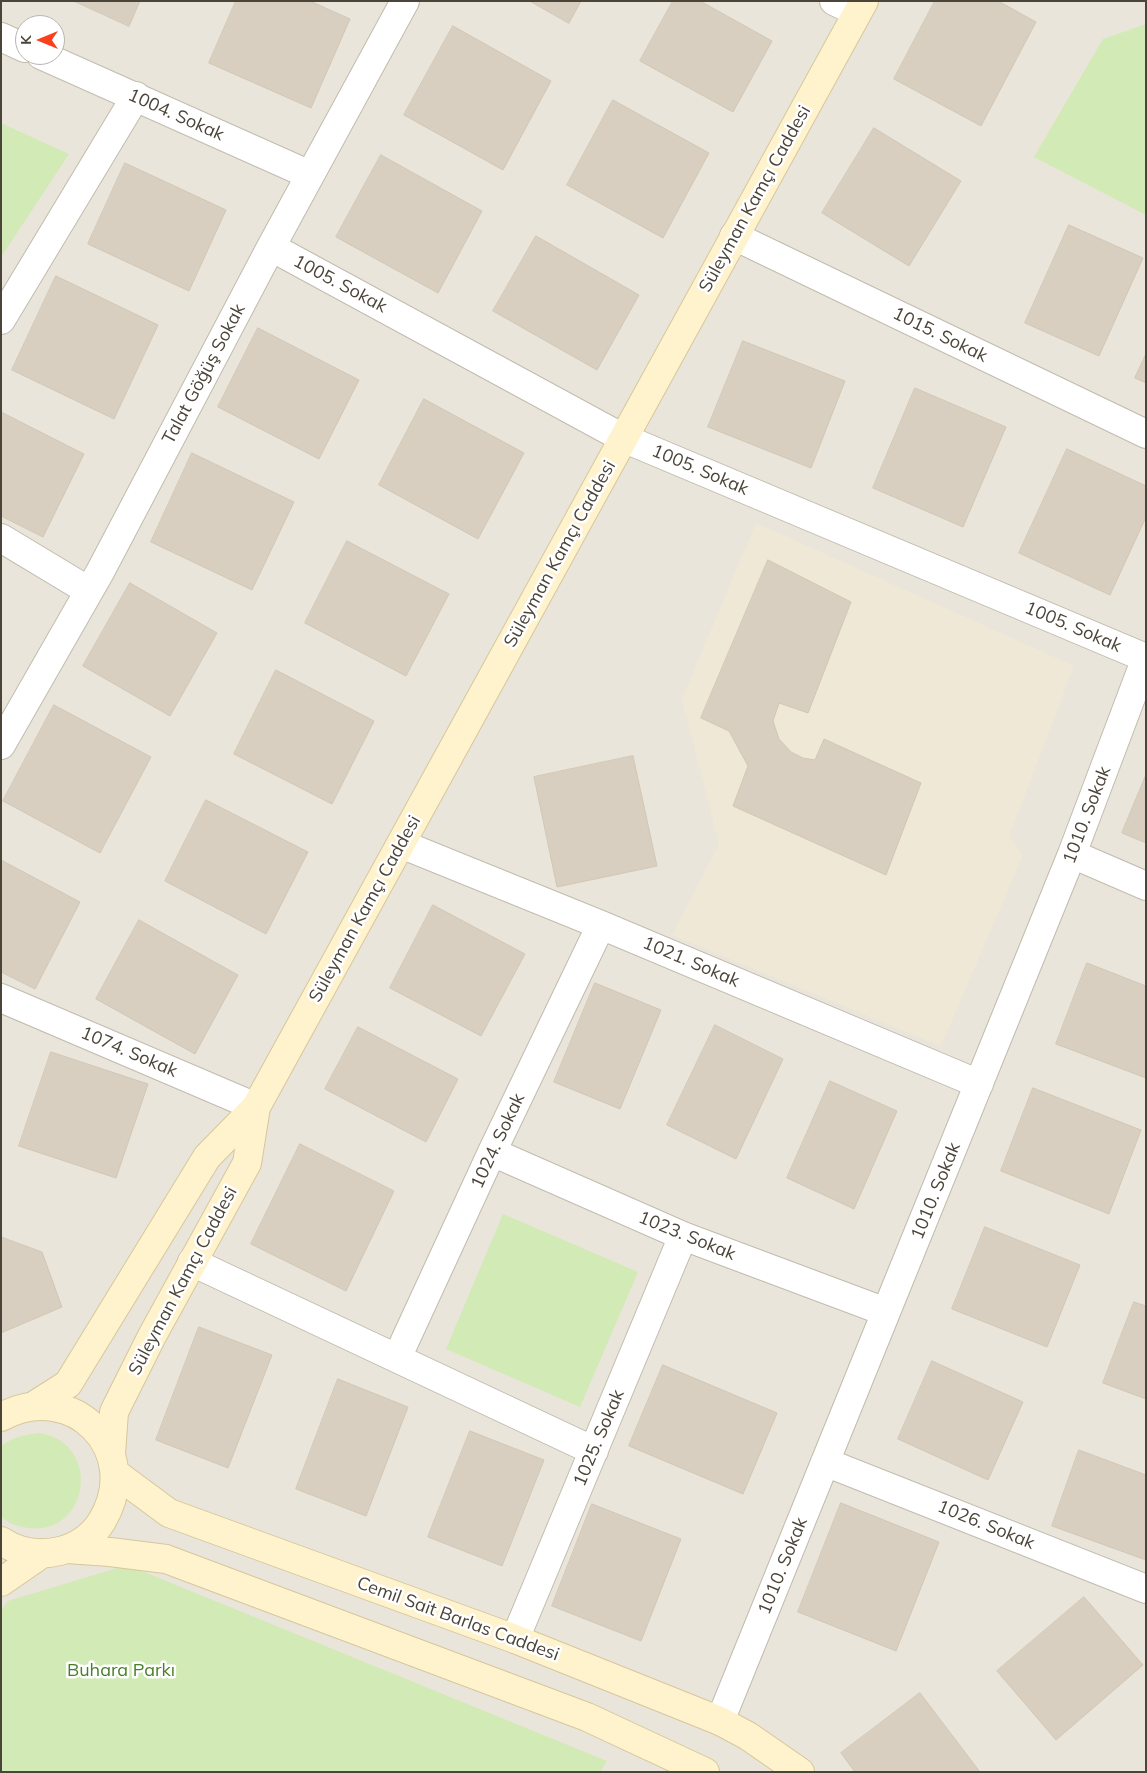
<!DOCTYPE html>
<html>
<head>
<meta charset="utf-8">
<style>
  body { margin:0 }
  #map { position:relative; width:1147px; height:1773px; overflow:hidden; background:#f6f3ec; font-family:Mulish,sans-serif }
  canvas { display:block }
  .frame { position:absolute; inset:0; border:2px solid #4b4439; pointer-events:none }
  .north { position:absolute; left:15px; top:15px; width:50px; height:50px; box-sizing:border-box; background:#fff; border:1px solid #b7b4b0; border-radius:50%; rotate:270deg; font-size:14px; font-weight:700; line-height:20px; text-align:center; color:#4b4439 }
  .north::after { content:''; display:block; margin:auto; width:18px; height:22px; background:#fc3f1d; clip-path:polygon(50% 0,100% 100%,50% 72%,0 100%) }
</style>
</head>
<body>
<div id="map">
<canvas width="1147" height="1773"></canvas>
<div class="frame"></div>
<div class="north">K</div>
</div>
<script>
const c = document.querySelector('canvas').getContext('2d');
c.lineJoin = 'round';
function fillPath(path, color) {
  c.fillStyle = color;
  c.fill(path, 'evenodd');
}
function trace(path, color, width, dash) {
  c.strokeStyle = color;
  c.lineWidth = width;
  c.lineCap = dash ? 'butt' : 'round';
  c.setLineDash(dash || []);
  c.stroke(path);
}
function label(font, color, halo, rows, align = 'center') {
  c.font = font + ' Mulish,sans-serif';
  c.lineWidth = 5;
  c.setLineDash([]);
  c.textBaseline = 'middle';
  c.strokeStyle = halo;
  c.fillStyle = color;
  for (const [text, x, y, turn = 0] of rows) {
    c.save();
    c.translate(x, y);
    c.rotate((+turn || 0) * Math.PI / 180);
    c.textAlign = isNaN(turn) ? turn : align;
    if (halo) c.strokeText(text, 0, 0);
    c.fillText(text, 0, 0);
    c.restore();
  }
}
fillPath(new Path2D(`
  M1,1H1146V1772H1ZM25,25H55V55H25Z`), '#eae5da');
fillPath(new Path2D(`
  M756,523L1074,666L1009,837L1023,855L941,1046L672,935L719,844L682,699Z`), '#efe8d6');
fillPath(new Path2D(`
  M1146,24V215L1034,157L1103,39Z
  M1,123L69,154L1,257Z
  M503,1214L638,1272L580,1407L446,1349Z
  M41,1433C46,1435 51,1436 56,1438C101,1463 81,1535 29,1528C19,1527 8,1524 1,1516V1446C14,1437 25,1434 41,1433Z
  M127,1565L607,1761L600,1772H1V1610L8,1601Z`), '#d2eab5');
const building = new Path2D(`
  M74,1H140L129,26Z
  M236,1H310L350,19L311,108L209,63Z
  M530,1H581L569,23Z
  M673,1H700L772,41L733,112L640,61Z
  M935,1H998L1036,22L981,126L894,79Z
  M453,26L551,81L503,170L404,115Z
  M613,100L709,153L663,238L567,185Z
  M874,128L961,181L909,266L822,213Z
  M381,155L482,211L438,293L336,237Z
  M125,163L226,210L189,291L88,244Z
  M1069,225L1143,258L1099,356L1025,323Z
  M536,236L639,295L597,370L493,311Z
  M56,276L158,325L114,419L12,370Z
  M258,328L359,380L319,459L218,407Z
  M743,341L845,381L811,468L708,427Z
  M1146,354V383L1135,378Z
  M915,388L1006,427L963,527L873,488Z
  M424,399L524,453L478,539L379,485Z
  M1,412L84,454L43,537L1,516Z
  M1067,449L1146,486V517L1110,595L1019,553Z
  M192,453L294,502L252,590L151,542Z
  M347,541L449,594L406,676L305,623Z
  M768,560L851,602L808,713L779,703L773,721L779,739L791,752L803,758L815,760L824,739L921,783L886,875L733,806L748,766L729,731L701,718Z
  M130,583L217,633L170,716L83,666Z
  M276,670L374,721L332,804L234,754Z
  M54,705L151,757L100,853L3,801Z
  M633,756L657,866L557,887L534,777Z
  M1146,775V843L1122,833Z
  M206,800L308,852L266,934L165,881Z
  M1,860L80,902L35,989L1,972Z
  M433,905L525,954L481,1036L390,988Z
  M139,920L238,975L195,1054L96,999Z
  M1087,963L1146,986V1078L1056,1044Z
  M595,983L661,1010L620,1109L554,1082Z
  M715,1025L783,1059L736,1159L667,1125Z
  M358,1027L458,1079L426,1142L325,1089Z
  M51,1052L148,1084L116,1178L19,1146Z
  M830,1081L897,1111L854,1209L787,1178Z
  M1033,1088L1141,1130L1109,1214L1001,1171Z
  M300,1144L394,1191L346,1291L251,1244Z
  M985,1227L1080,1265L1047,1347L952,1309Z
  M1,1237L42,1252L62,1307L1,1333Z
  M1134,1302L1146,1306V1399L1103,1383Z
  M199,1327L272,1355L228,1468L156,1440Z
  M932,1361L1023,1402L988,1480L898,1439Z
  M663,1365L777,1413L743,1494L629,1446Z
  M338,1379L408,1407L366,1516L296,1489Z
  M470,1431L544,1460L502,1566L428,1537Z
  M1079,1450L1146,1475V1560L1052,1526Z
  M841,1503L939,1542L896,1651L798,1612Z
  M592,1504L681,1539L641,1641L552,1606Z
  M1084,1597L1143,1665L1056,1740L997,1671Z
  M920,1693L980,1772H855L841,1753Z`);
fillPath(building, '#d8cfc1');
trace(building, '#d3c7b4', 1);
const street = new Path2D(`
  M834,1L857,12
  M1,37L25,48
  M41,55L310,175
  M734,236L1146,434
  M271,247L623,438L1146,658
  M1,320L136,96
  M1,538L89,591
  M1,745L100,572L271,247L405,1
  M401,844L601,925L979,1084
  M1072,854L1146,886
  M1,998L256,1107
  M492,1152L683,1236L886,1312
  M192,1262L594,1451
  M397,1358L492,1152L601,925
  M825,1462L1146,1589
  M515,1639L683,1236
  M720,1721L1072,854L1146,658`);
const secondary = new Path2D(`
  M35,1405L68,1384L207,1157L256,1107L864,1
  M1,1417C73,1378 144,1451 102,1521C93,1536 77,1547 60,1551C39,1556 19,1553 1,1541
  M111,1454L114,1412L152,1336L247,1163L256,1107
  M115,1473L169,1513L515,1639L720,1721L748,1736L800,1772
  M67,1549L110,1552L166,1559L587,1717L705,1772
  M1,1582L43,1553`);
trace(street, '#c2bbae', 30);
trace(secondary, '#d6c79b', 30);
trace(street, '#fff', 28);
trace(secondary, '#fff3cd', 28);
label('18px', '#4b4439', '#fff', [
  ["1004. Sokak",176,115,24],
  ["Süleyman Kamçı Caddesi",755,199,-61],
  ["1005. Sokak",340,284,28],
  ["1015. Sokak",940,335,26],
  ["Talat Göğüş Sokak",204,374,-62],
  ["1005. Sokak",700,470,23],
  ["Süleyman Kamçı Caddesi",560,554,-61],
  ["1005. Sokak",1073,627,23],
  ["1010. Sokak",1087,815,-69],
  ["Süleyman Kamçı Caddesi",365,909,-61],
  ["1021. Sokak",691,962,23],
  ["1074. Sokak",129,1052,23],
  ["1024. Sokak",498,1141,-65],
  ["1010. Sokak",936,1191,-68],
  ["1023. Sokak",687,1236,22],
  ["Süleyman Kamçı Caddesi",183,1281,-62],
  ["1025. Sokak",599,1438,-67],
  ["1026. Sokak",986,1525,22],
  ["1010. Sokak",783,1566,-68],
  ["Cemil Sait Barlas Caddesi",458,1619,20]
]);
label('18px', '#4a7f2a', '#fff', [
  ["Buhara Parkı",121,1671]
]);
</script>
</body>
</html>
